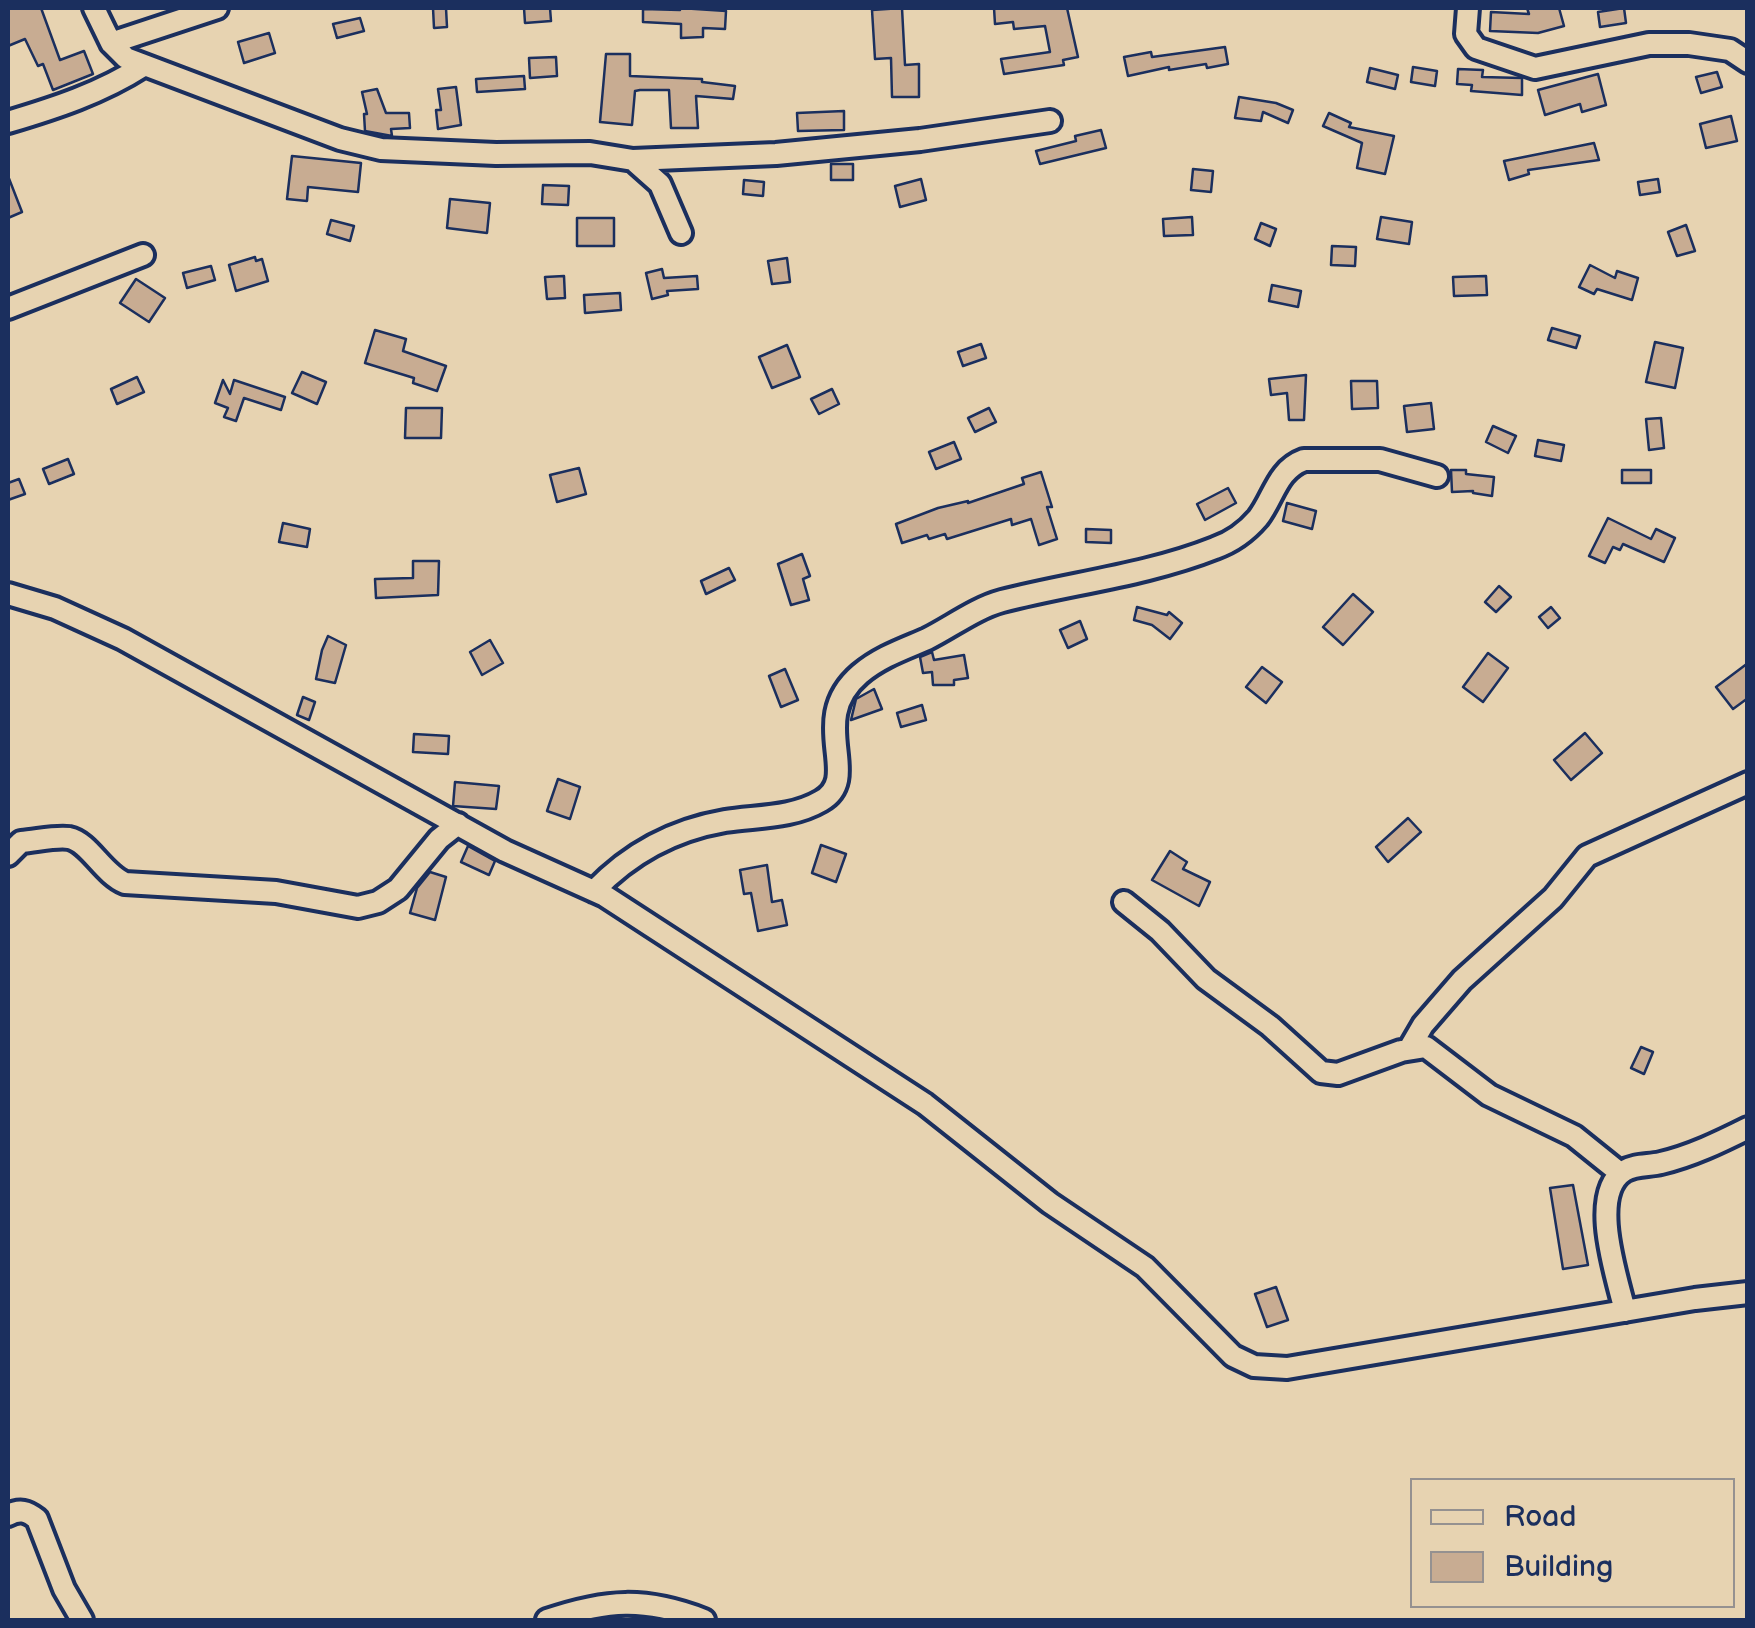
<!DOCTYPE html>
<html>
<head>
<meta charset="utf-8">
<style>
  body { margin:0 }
  #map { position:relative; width:1755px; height:1628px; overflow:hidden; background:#e7d3b1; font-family:"Balsamiq Sans",sans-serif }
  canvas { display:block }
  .frame { position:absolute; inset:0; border:10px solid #1b2f5e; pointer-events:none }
  .legend { position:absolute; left:1410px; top:1478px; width:325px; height:130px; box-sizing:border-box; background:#e7d3b1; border:2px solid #959190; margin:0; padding:12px 18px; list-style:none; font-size:30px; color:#1b2f5e }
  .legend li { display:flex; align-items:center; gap:20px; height:50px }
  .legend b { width:50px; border:2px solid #959190 }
</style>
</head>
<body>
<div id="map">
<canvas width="1755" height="1628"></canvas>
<div class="frame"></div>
<ul class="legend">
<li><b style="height:12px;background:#e7d3b1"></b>Road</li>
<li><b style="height:28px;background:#c8ac92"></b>Building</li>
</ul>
</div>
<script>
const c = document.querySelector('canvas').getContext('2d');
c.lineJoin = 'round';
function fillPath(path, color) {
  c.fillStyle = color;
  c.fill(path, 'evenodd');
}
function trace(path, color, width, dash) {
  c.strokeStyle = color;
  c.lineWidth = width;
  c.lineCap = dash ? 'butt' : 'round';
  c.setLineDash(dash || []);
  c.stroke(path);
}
const building = new Path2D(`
  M8,8H41L60,60L84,51L93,74L53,90L43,64L38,66L25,39L8,46Z
  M433,8H446L447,27L434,28Z
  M524,8H550L551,21L525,23Z
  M680,8L726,11L725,29L703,28V37L681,38V24L643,22V9L680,10Z
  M902,8L905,65L919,64V97H892L891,58L875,59L872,10Z
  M994,8H1067L1078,57L1063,60L1064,65L1004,74L1001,59L1050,52L1045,26L1014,29L1013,22L995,24Z
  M1527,8H1559L1564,26L1538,33L1490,31L1491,12L1529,14Z
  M1624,8L1626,23L1600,27L1598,12Z
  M360,18L364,31L337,38L333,24Z
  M269,33L275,53L244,63L238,42Z
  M1225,47L1228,64L1207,68L1206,64L1169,70V67L1128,76L1124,57L1151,52L1152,57Z
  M606,54H630V76L702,79V82L735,86L733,99L696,96L698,128H671L669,90H640L635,91L632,125L600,122Z
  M556,57L557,76L530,78L529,58Z
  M1413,67L1437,71L1435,86L1411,82Z
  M1370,68L1398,75L1395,89L1367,82Z
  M1458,69L1483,70L1482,77L1522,78V95L1471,91L1472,85L1457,84Z
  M1717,72L1722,87L1701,93L1696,77Z
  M1598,74L1606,105L1582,112L1580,104L1545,115L1538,90Z
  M524,76L525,89L477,92L476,79Z
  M456,87L461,125L438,129L436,110H441L438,89Z
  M377,89L386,113H409L410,128L391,129L392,136L365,131L364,114H367L362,92Z
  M1239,97L1276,103L1293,110L1288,123L1263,112L1261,121L1235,118Z
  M844,111V130L798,131L797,113Z
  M1329,113L1351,123L1349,127L1394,136L1385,174L1357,168L1362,143L1323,126Z
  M1731,116L1737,141L1706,148L1700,124Z
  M1101,130L1106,148L1040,164L1036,151L1076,141L1075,136Z
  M1594,143L1599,160L1528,170L1529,174L1509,180L1504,161Z
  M292,156L361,163L358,192L308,187L307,201L287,199Z
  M831,164H853V180H831Z
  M1193,169L1213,171L1211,192L1191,190Z
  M8,176L22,212L8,218Z
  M921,179L926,200L900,207L895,186Z
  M1658,179L1660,192L1640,195L1638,182Z
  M744,180L764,182L763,196L743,194Z
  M543,185L569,186L568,205L542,204Z
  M450,199L490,203L487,233L447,228Z
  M1192,217L1193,235L1164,236L1163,219Z
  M1381,217L1412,222L1409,244L1377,239Z
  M577,218H614V246H577Z
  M331,220L354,226L350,241L327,234Z
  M1261,223L1276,229L1270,246L1255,239Z
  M1686,225L1695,251L1677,256L1668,232Z
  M1332,246L1356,247L1355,266L1331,265Z
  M255,257L256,261L262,259L268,281L236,291L229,265Z
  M787,258L790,282L772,284L768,261Z
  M1590,265L1615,278L1617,271L1638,278L1632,300L1597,289L1594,294L1579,287Z
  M211,266L215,280L187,288L183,273Z
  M662,269L664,278L697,276L698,289L667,291L668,295L652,299L646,273Z
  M564,276L565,298L547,299L545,277Z
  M1486,276L1487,295L1454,296L1453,277Z
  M136,279L165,298L149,322L120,303Z
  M1272,285L1301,291L1298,307L1269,301Z
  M620,293L621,310L585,313L584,295Z
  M1552,328L1580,336L1576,348L1548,340Z
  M375,330L406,339L403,351L446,366L437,391L413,383L414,378L365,363Z
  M1655,342L1683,348L1675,388L1646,382Z
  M981,344L986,358L963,366L958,352Z
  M787,345L800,377L772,388L759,357Z
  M302,372L326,382L317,404L292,393Z
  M1306,375L1304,420H1289L1287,393L1271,395L1269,379Z
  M137,377L144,392L117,404L111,389Z
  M223,380L230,394L234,380L285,397L281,410L244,398L236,421L224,417L228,408L215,403Z
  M1351,381H1377L1378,408L1352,409Z
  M832,389L839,404L819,414L811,399Z
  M1431,403L1434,429L1407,432L1404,406Z
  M406,408H442L441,438H405Z
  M989,408L996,422L975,432L968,418Z
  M1661,418L1664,448L1649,450L1646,419Z
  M1493,426L1516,436L1508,453L1486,442Z
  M1538,440L1564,445L1561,461L1535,456Z
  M954,442L961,459L936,469L929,452Z
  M68,459L74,474L49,484L43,469Z
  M579,468L586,494L557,502L550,475Z
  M1451,470H1466V474L1494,477L1492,496L1473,493V491L1452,492Z
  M1622,470H1651V483H1622Z
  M1041,472L1052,507H1047L1057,539L1039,545L1031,519L1012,525L1011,519L947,539L945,534L929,539L927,535L902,543L896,524L938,508L968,501V503L1024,484L1022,478Z
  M19,479L25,494L8,500V483Z
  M1228,488L1236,503L1205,520L1197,504Z
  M1287,503L1316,511L1312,529L1283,521Z
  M1608,518L1651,539L1656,529L1675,538L1664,562L1623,544L1620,550L1613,547L1605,563L1589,556Z
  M283,523L310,529L307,547L279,542Z
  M1086,529L1111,530V543L1086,542Z
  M802,554L810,576L803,579L809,600L791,605L778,564Z
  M413,561H439L438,595L376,598L375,579L413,578Z
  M729,568L735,580L706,594L701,581Z
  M1499,586L1511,597L1496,612L1485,602Z
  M1353,594L1373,612L1343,645L1323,627Z
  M1137,607L1167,615L1169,612L1182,623L1170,639L1152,625L1134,620Z
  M1551,607L1560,618L1548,628L1539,617Z
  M1080,621L1087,639L1068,648L1060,630Z
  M328,636L346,645L335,683L316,679L322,650Z
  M490,640L503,663L482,675L470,652Z
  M932,652L934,660L964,655L968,678L954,680V685H933L932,672L923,673L920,657Z
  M1488,653L1508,668L1483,702L1463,687Z
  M1748,663V698L1733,709L1716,687Z
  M1262,667L1282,682L1266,703L1246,687Z
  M785,669L798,700L781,707L769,676Z
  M874,689L882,709L851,720L856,699Z
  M303,697L315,702L309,720L297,715Z
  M922,705L926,720L901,727L897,713Z
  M1585,733L1602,753L1571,780L1554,760Z
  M414,734L449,736L448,754L413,752Z
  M558,779L580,787L570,819L547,811Z
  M455,782L499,786L496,809L453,806Z
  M1408,818L1421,832L1388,862L1376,847Z
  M821,845L846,854L836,882L812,873Z
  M468,846L495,861L489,875L461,862Z
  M1170,851L1187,862L1183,869L1210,882L1199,906L1152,880Z
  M767,865L772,902L782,900L787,925L758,931L751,893L744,894L740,870Z
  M430,872L446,877L435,920L410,913L417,888Z
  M1641,1047L1653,1052L1644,1074L1631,1068Z
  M1573,1185L1588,1265L1563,1269L1550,1188Z
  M1276,1287L1288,1320L1267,1327L1255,1294Z`);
fillPath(building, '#c8ac92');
trace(building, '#1b2f5e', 2.5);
const street = new Path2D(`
  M94,8L111,43L126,58L340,139L381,149L496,154L590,153L633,160L660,184L681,233
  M1468,8L1466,34L1476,48L1535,68L1649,44H1689L1730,50L1748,62
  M111,43L217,8
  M8,122C55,108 101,93 143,66
  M633,160L776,154L920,140L1050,121
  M8,308L143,255
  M8,594L55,608L123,639L505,851L605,896L925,1104L1050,1203L1145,1267L1233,1356L1254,1366L1287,1368L1695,1299L1748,1293
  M8,855L21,842C36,841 55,836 69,838C89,842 103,874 125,883L276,892L358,907L378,902L398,889L439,839L458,824
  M594,891C630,853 673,830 725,821C757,816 792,818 821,801C864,777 805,721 860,674C880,657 904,649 927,639C951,627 976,608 1002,601C1072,583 1147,575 1215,548C1232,542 1246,532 1258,518C1274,497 1277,470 1304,460H1380L1437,476
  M1124,902L1160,931L1206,979L1270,1026L1321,1072L1338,1074L1401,1051L1426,1047L1489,1095L1574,1136L1620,1173
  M1409,1049L1423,1025L1462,980L1553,898L1587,856L1748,783
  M1625,1311C1617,1277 1588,1194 1624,1171C1635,1164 1649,1166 1661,1163C1691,1156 1720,1142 1748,1128
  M8,1515C20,1509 27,1511 37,1519L64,1589L82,1620
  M547,1620C606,1600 645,1597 704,1620`);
trace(street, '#1b2f5e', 28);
trace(street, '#e7d3b1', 20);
</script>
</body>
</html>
